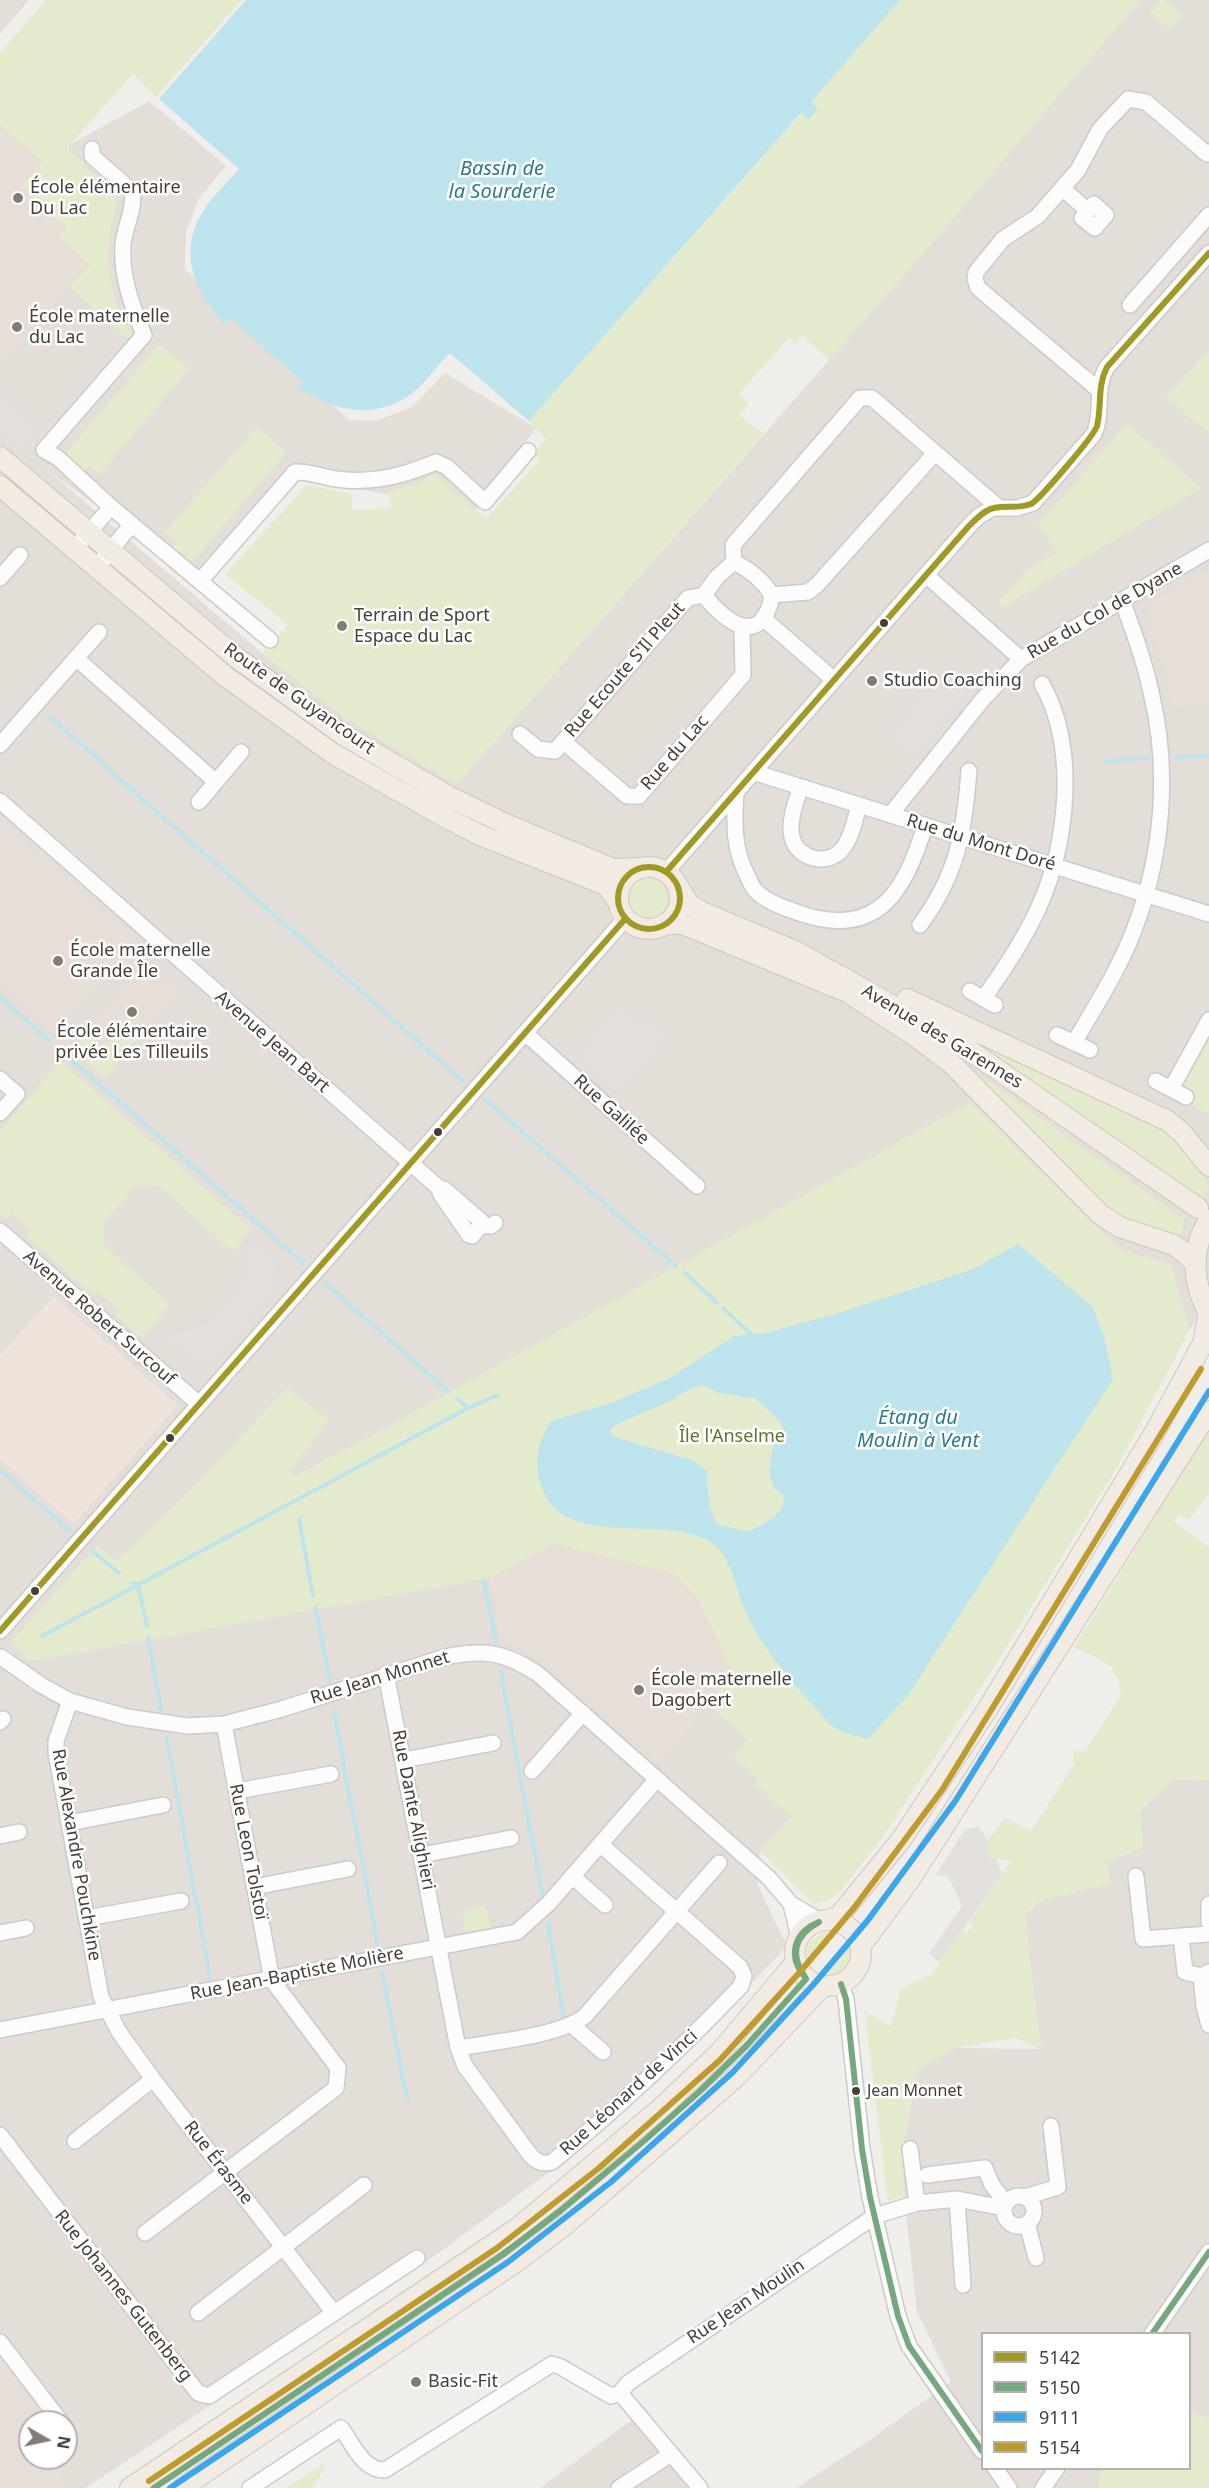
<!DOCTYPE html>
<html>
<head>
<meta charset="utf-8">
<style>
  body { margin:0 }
  #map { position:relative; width:1209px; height:2488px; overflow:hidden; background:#f0eeeb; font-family:"Noto Sans",sans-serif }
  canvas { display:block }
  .legend { position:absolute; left:981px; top:2332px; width:210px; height:138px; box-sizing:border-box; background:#fff; border:2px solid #b5b1af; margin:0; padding:8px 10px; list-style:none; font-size:18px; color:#473d37 }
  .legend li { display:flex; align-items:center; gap:12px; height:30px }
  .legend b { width:30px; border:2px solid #b5b1af }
  .north { position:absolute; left:18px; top:2410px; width:60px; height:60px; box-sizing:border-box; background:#fff; border:2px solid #b5b1af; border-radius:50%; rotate:99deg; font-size:16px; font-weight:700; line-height:24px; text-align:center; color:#473d37 }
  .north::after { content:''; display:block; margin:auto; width:21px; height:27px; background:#827b76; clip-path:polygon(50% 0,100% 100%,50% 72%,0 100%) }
</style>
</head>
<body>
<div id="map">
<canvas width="1209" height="2488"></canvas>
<ul class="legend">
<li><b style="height:8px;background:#a09923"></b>5142</li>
<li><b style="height:8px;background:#75a87f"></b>5150</li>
<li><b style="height:8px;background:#3ca6eb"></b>9111</li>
<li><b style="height:8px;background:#be9b2c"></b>5154</li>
</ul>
<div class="north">N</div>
</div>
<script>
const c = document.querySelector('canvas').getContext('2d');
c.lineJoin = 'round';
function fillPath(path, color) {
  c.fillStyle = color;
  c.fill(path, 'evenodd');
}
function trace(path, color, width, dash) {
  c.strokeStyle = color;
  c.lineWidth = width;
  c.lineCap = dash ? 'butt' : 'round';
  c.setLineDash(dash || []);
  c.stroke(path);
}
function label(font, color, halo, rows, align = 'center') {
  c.font = font + ' "Noto Sans",sans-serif';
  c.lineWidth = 5;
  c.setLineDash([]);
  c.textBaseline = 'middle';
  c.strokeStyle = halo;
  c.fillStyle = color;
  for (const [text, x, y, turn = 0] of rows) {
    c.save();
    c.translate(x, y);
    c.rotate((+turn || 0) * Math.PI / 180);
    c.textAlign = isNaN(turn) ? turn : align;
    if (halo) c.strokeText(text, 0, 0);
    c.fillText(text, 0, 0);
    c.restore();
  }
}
fillPath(new Path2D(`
  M0,0H29L0,34Z
  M1140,0H1209V1297L1189,1331L1171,1265L1120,1250L969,1103L518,1356L126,1569L97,1546L13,1641L30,1661L492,1577L501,1638L545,1660L658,1761L708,1704L781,1769L793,1816L760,1851L758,1886L787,1946L677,2063L616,2119L559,2165L426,2262L86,2488H67L51,2466L76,2450L66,2437V2422L0,2350V124L43,162L61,222L69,145L149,101L226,166L199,198L186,233L185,269L349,420L375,421L412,407L445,373L536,428L475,510L301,479L194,577L46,469L262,653L347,719L457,784L936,238Z
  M1173,1779L1209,1780V2488H796L868,2441L951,2382L917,2312L904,2197L902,2151L918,2069L955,2048L1041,2049L1024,1915L1128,1823ZM982,2334H1190V2468H982Z
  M646,2409L705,2488H540Z`), '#e4ded9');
fillPath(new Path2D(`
  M53,1296L178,1405L74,1524L0,1459V1356Z`), '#efe3dc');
fillPath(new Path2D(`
  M0,124L43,162L66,227L58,236L90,265L0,367Z
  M1209,570V702L1173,708L1166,673L1148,615L1152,603Z
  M0,821L135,939L55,1031L0,984Z
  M144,964L177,992L105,1078L72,1050Z
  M553,1543L675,1573L699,1598L734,1675L658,1761L545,1660L501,1638L492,1577Z
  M0,2350L55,2422H30V2458H63L51,2466L67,2488H0Z`), '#e7dfd7');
fillPath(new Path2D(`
  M46,0H242L156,97L133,74L67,148L118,197C108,231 104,267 116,302C119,313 127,325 132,335L127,339L70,287L90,265L58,236L66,227L22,186L43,162L0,124V53Z
  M900,0H1140L936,238L829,360L803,336L796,344L789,338L739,394L749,404L740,415L763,434L457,784L347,719L262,653L288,625L225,574L307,485L351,494L352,510L391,508L389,491L414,485L435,474L486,519L540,460L533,454L546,439L529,421L802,113L809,119L811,102Z
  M1161,0H1165L1182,15L1170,29L1150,13Z
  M160,344L189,369L99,474L89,465L83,470L65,454Z
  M1209,349V434L1170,400L1168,402L1165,399Z
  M1127,423L1201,488L1002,608L999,601L1027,570L1057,552L1048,537L1037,527Z
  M257,427L286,452L191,564L172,548L177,542L165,532Z
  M114,563L250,675L549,850L488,832L336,748L271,702L111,568Z
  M628 897a20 20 0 1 1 40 0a20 20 0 1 1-40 0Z
  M906,1009L1158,1124L1181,1142L1206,1176L1204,1180L1209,1185V1190L1198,1201Z
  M128,1020L143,1032L105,1078L72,1050L85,1034L103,1049Z
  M1209,1041V1114L1185,1101L1180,1085L1203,1053L1201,1051L1206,1042Z
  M943,1049L1185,1220L1178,1240L1108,1214Z
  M61,1061L251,1230L233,1251L159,1186L135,1187L103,1223L105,1247L170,1304L142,1338L115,1315L119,1310L99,1292L95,1296L26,1236L30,1231L11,1214L7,1219L0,1214V1131Z
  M969,1103L1120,1250L1171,1265L1189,1331L1115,1471L989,1675L884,1835L841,1891L829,1900L815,1904L810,1901L760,1851L792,1817L754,1784L759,1778L747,1767L733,1760L747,1739L708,1704L733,1675L699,1598L675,1573L553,1543L492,1577L30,1661L12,1641L97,1546L116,1561L188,1492L287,1388L328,1418L291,1472L295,1478Z
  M1209,1387V1393L963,1787L898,1884L899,1877L954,1794Z
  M1209,1429V1494L1189,1520L1179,1514L1174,1521L1209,1547V1780L1173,1779L1141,1809L1143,1848L1106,1862L1111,1884L1039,1901L1025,1915L1041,2049L1016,2038L955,2048L918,2069L902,2151L904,2197L888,2201L865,2012L891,2026L901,1989L932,1974L963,1930L967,1933L972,1926L968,1924L1012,1860L989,1859L988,1840L1005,1818L1031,1831L1074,1764L1073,1752L1085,1751L1121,1695L1118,1677L1113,1672L1114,1669L1095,1656L1074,1648Z
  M486,1905L491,1930L466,1935L462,1910Z
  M827,1932H832L835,1936L812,1963H809C803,1947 811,1936 827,1932Z
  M845,1943L850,1948L848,1964L835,1974H821Z
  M1190,2412L1209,2418V2488H1097L1102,2469L1190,2468Z
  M324,2464L325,2468L312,2488H286Z`), '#e4eacc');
fillPath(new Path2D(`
  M0,393L37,428L22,448L0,429Z
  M944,674L967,693L914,754L891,735Z
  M620,1007L635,1021L606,1057L642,1018L665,1039L618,1091L577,1057Z
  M252,1244L277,1266L272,1287L256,1312L239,1332L222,1350L200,1366L166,1336L196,1329L221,1312L229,1303L244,1280Z
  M978,1827L988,1840L989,1859H996L1002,1874L940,1962L929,1954L962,1906L948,1876L936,1875L965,1829Z`), '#e2dfdc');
fillPath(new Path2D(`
  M246,0H900L811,102L818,109L809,119L801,113L529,421L450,353C437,365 426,383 411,394C373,421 335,411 298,388L303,382L230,318L225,324C195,294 177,252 203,211C213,196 227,183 239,169L159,99Z
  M1018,1244L1093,1307L1104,1337L1113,1379L908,1695L868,1739C858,1736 843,1734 834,1727C826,1722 819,1711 812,1704C785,1674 760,1646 744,1608C738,1592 729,1556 716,1546C671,1509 563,1555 541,1485C533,1461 538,1442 551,1421L611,1403L668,1379L734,1336L766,1333L835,1314L974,1269ZM703,1385L719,1393L755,1398L781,1422L783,1429L773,1446L769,1473L774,1488L784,1496C786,1515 763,1523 749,1532L716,1524C710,1507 705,1490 708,1471L691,1460L615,1437L611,1434V1428C628,1417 646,1412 664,1404C677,1398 689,1387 703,1385Z`), '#bde4ec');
trace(new Path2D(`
  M50,717L105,765
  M1176,757L1209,756
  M1106,761L1147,758
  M107,768L463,1081
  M0,997L49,1040
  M66,1055L303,1263
  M485,1099L676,1266
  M685,1273L717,1303
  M325,1283L448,1391
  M723,1308L755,1338
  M457,1399L468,1408
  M0,1470L69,1530
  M299,1519L313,1596
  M92,1551L119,1573
  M484,1581L496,1641
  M133,1583L138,1585L468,1408L498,1395
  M138,1585L147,1626
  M315,1607L330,1681
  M42,1636L136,1586
  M148,1637L161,1709
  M501,1673L513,1739
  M334,1711L345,1770
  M167,1739L178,1801
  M514,1743L531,1835
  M345,1774L363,1864
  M179,1805L195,1896
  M532,1838L543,1897
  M364,1869L378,1949
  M196,1899L210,1978
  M548,1923L564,2019
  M382,1973L407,2099`), '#bde4ec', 4);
const minor = new Path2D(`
  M92,149V156L132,191C136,207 124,228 123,245C121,277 132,306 144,335L44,450L58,458L111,507L270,640
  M1062,188L1088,211
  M1094,204L1106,215L1095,228L1082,218Z
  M1130,305L1209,215
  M1100,391L978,288L975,279L976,272L1003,239L1038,216L1078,170L1100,129L1128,99L1146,102L1207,154L1209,152
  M75,548L111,507
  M734,562L733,545L860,398H872L998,507
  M734,562C749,569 763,581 772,595C763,649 725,623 704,595L717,577Z
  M97,567L132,524
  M926,575L1021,659
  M0,578L20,555
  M200,581L295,472C309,471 322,477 336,479C372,484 403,476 436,462L447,467L485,502L528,451
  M772,595L808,592L817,585L935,453
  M763,618L834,680
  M77,659L215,781
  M520,734L538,749L555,751L688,598L704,595
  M564,742L627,796H639L743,675L742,628
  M0,745L99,632
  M753,772L1209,914
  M801,787C796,801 788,822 792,837C797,860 829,867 843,848C852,837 855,819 859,805
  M736,793C734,823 733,849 748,877C750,882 753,889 757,892C768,903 788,909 802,914C878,939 906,890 925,825
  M0,801L440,1189V1193L469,1235L472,1236L481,1225V1221L444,1189H440
  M199,802L241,752
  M890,815L983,699L1021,659L1209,550
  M666,872L968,527L979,516L993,508H1017L1033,503L1094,434C1104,412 1094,387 1107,367L1209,253
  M920,925C958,873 964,833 969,771
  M970,991L995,1005
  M983,999C1004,970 1023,941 1038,909C1068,843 1078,748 1042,684
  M525,1033L697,1186
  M1057,1035L1090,1050
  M1074,1043C1095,1006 1119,970 1134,930C1163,855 1170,770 1151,692C1144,660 1133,630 1122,600
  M0,1079L17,1094L0,1113
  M1156,1081L1186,1097
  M1171,1089L1209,1020
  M481,1225L491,1226L495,1223
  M0,1231L199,1404
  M0,1631L625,919
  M1,1657L41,1685L70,1701L127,1717L188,1726L224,1724L282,1709L445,1657C484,1649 505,1652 538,1674L769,1878L791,1904L820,1921
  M386,1674L458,2048L465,2066L531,2156C537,2162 543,2165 552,2162C619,2107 681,2049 741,1986L744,1976L740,1967L600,1844
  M70,1701L56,1741V1753L101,1997L119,2032L153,2079L334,2313
  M0,1722L3,1719
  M404,1760L493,1743
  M532,1771L583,1713
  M237,1791L331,1774
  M69,1823L163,1805
  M0,1836L19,1832
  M422,1855L511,1838
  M572,1876L605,1905
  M1136,1876L1143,1939L1209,1934
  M254,1887L348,1869
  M791,1904L799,1937
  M1209,1904V1922
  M87,1918L181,1901
  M0,1933L26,1928
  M1181,1936L1185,1972L1201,1976L1209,1972
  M1201,1976L1204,2006L1209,2025
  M841,1984L846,1999L862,2149L870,2197L898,2316L909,2346L982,2451
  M572,2025L603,2052
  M0,2030L517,1932L549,1903L657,1779
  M458,2048C492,2042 560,2036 585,2016L719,1863
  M0,2135L198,2393L209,2396L417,2258
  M75,2141L153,2079
  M910,2149L917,2203
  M927,2175L985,2168L992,2185L1006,2203
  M1004 2211a15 15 0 1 1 30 0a15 15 0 1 1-30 0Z
  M1025,2197L1058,2187L1051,2126
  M957,2199L963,2285
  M1027,2223L1036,2258
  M145,2233L336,2088L338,2068L272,1980L224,1724
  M198,2313L364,2185
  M1152,2334L1209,2252
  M0,2342L61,2422
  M620,2393L700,2488
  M995,2468L1009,2488
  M250,2488L341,2428C353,2444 363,2471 385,2470L552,2364L561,2367L611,2396L620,2393L628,2383L875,2216L917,2203L957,2199L1004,2208
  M619,2488L671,2454
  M1043,2488L1057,2468`);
const major = new Path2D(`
  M0,457L237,658L342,734L448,796L508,825L613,869L639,868
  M0,486L225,676L332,753L441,815L482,836L606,885L618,901
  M618 898a31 31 0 1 1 62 0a31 31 0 1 1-62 0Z
  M678,886L689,904L702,912L797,952L956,1041L1198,1208
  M666,925L677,923L690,927L847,992
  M852,995L912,1034L951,1063L1101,1215L1120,1227L1174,1245L1181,1250L1195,1263
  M907,999L1168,1121L1182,1133L1209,1166
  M1209,1220C1190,1250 1192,1283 1209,1313
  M828,1920L839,1916L901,1840L987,1710L1155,1432L1203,1343L1209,1312
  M795 1953a33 33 0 1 1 66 0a33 33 0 1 1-66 0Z
  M860,1947L909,1881L1209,1411
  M130,2488L519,2227L660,2109L720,2052L796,1962
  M182,2488L516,2262L565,2225L736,2077L823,1986`);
trace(minor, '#cdcac7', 18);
trace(major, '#d2c5ba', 22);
trace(minor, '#fdfcfc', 15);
trace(major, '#f1ebe4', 20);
trace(new Path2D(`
  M618 898a31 31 0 1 1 62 0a31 31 0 1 1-62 0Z
  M666,872L968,527C975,520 984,510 994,508C1007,505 1018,509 1031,504C1039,500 1094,436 1097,426C1102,406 1097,386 1107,367L1209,253
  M0,1631L625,919`), '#a09923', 6);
trace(new Path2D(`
  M805,1977C787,1956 794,1932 819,1922
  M805,1977C789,1954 795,1935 819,1922
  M841,1984L846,1999L862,2149L870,2197L898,2316L909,2346L982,2451
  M1152,2334L1209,2252
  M154,2488L502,2255L560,2211L645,2140L700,2091L747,2045L806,1979`), '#75a87f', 6);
trace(new Path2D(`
  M170,2488L508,2262L611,2182L733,2072L813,1985L868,1920L956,1800L1209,1391`), '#3ca6eb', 6);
trace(new Path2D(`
  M149,2481L497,2248L599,2168L720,2060L799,1973L854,1908L942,1790L1201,1369`), '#be9b2c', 6);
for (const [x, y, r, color] of [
  [18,198,6,"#827b76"],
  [17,327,6,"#827b76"],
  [884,623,5,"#473d37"],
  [342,626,6,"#827b76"],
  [872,681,6,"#827b76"],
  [58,961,6,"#827b76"],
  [132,1012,6,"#827b76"],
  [438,1132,5,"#473d37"],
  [170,1438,5,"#473d37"],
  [35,1591,5,"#473d37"],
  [639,1690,6,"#827b76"],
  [856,2091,5,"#473d37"],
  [416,2382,6,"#827b76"]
]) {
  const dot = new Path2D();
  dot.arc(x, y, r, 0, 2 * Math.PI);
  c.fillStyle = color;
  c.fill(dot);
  trace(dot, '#fff', 2);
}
label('16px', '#473d37', '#fff', [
  ["Jean Monnet",867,2091]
], 'left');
label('18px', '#473d37', '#fff', [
  ["École élémentaire",30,188],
  ["Du Lac",30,209],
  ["École maternelle",29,317],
  ["du Lac",29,338],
  ["Terrain de Sport",354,616],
  ["Espace du Lac",354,637],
  ["Studio Coaching",884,681],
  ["École maternelle",70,951],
  ["Grande Île",70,972],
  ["École élémentaire",132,1032,"center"],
  ["privée Les Tilleuils",132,1053,"center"],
  ["École maternelle",651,1680],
  ["Dagobert",651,1701],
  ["Basic-Fit",428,2382]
], 'left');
label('18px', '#473d37', '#fff', [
  ["Rue du Col de Dyane",1105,611,-30],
  ["Rue Ecoute S'Il Pleut",625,670,-49],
  ["Route de Guyancourt",299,699,35],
  ["Rue du Lac",675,753,-49],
  ["Rue du Mont Doré",981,843,17],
  ["Avenue des Garennes",942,1037,31],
  ["Avenue Jean Bart",272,1042,41],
  ["Rue Galilée",611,1110,42],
  ["Avenue Robert Surcouf",99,1318,41],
  ["Rue Jean Monnet",380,1678,-17],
  ["Rue Dante Alighieri",413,1810,79],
  ["Rue Leon Tolstoï",248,1852,79],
  ["Rue Alexandre Pouchkine",76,1855,80],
  ["Rue Jean-Baptiste Molière",297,1974,-11],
  ["Rue Léonard de Vinci",629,2093,-42],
  ["Rue Érasme",218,2163,52],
  ["Rue Johannes Gutenberg",123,2296,52],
  ["Rue Jean Moulin",746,2302,-34]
]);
label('18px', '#58762c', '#fff', [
  ["Île l'Anselme",732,1437]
]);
label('italic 20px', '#2d7b8f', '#fff', [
  ["Bassin de",502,169],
  ["la Sourderie",502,192],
  ["Étang du",918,1418],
  ["Moulin à Vent",918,1441]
]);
</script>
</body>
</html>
